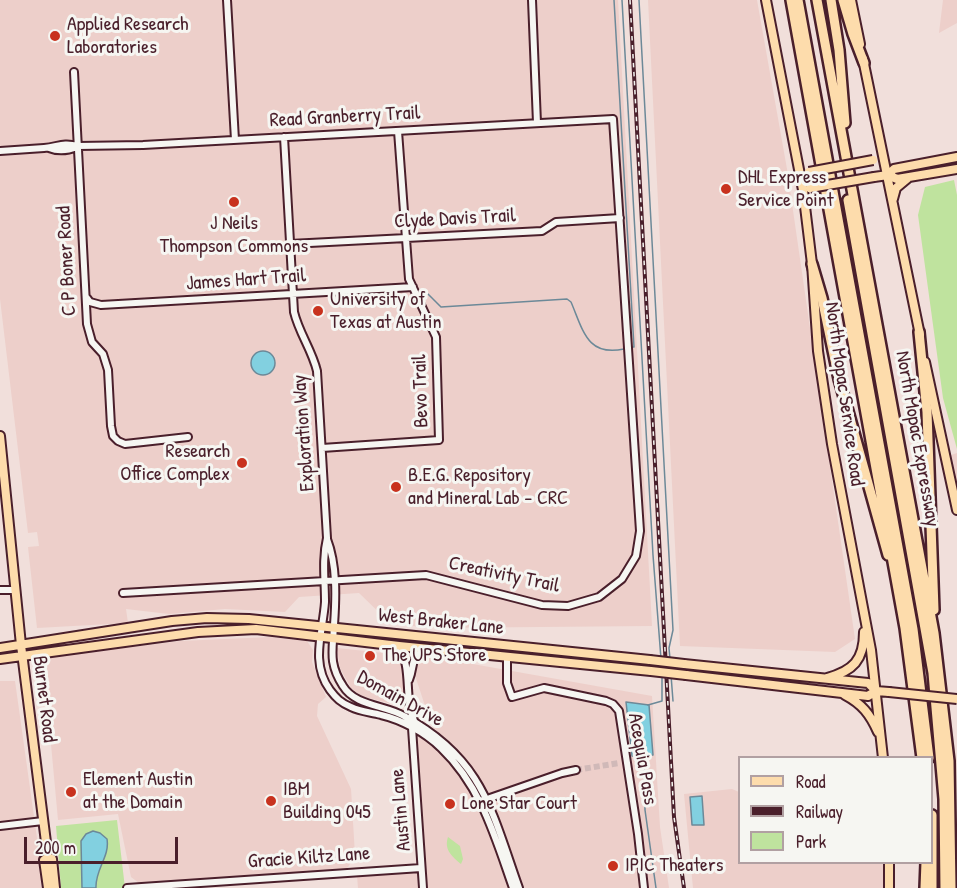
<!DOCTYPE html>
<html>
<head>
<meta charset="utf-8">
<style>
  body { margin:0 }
  #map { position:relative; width:957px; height:888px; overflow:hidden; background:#f1dfdb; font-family:"Patrick Hand",sans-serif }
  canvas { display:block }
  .legend { position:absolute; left:738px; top:756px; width:195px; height:108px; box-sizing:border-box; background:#f6f6f2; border:2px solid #b1a0a2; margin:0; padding:8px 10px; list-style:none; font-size:18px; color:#4a1f2b }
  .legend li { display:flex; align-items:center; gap:12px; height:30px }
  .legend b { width:30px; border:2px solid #b1a0a2 }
  .scale { position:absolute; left:24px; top:837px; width:154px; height:27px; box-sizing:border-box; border:3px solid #4a1f2b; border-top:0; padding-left:8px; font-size:18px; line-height:21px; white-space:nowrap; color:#4a1f2b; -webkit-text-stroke:4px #f6f6f2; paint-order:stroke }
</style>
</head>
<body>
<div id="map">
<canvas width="957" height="888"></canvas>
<ul class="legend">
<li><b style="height:8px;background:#fddcac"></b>Road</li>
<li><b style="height:8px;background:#4a1f2b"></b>Railway</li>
<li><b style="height:16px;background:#bfe39e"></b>Park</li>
</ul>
<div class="scale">200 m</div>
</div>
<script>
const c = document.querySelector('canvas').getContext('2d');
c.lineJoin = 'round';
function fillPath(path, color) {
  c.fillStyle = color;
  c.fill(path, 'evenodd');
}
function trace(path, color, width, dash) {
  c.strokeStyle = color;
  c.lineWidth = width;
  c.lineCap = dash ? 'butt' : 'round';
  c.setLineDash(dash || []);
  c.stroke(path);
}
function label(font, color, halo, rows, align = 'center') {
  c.font = font + ' "Patrick Hand",sans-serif';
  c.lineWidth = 6;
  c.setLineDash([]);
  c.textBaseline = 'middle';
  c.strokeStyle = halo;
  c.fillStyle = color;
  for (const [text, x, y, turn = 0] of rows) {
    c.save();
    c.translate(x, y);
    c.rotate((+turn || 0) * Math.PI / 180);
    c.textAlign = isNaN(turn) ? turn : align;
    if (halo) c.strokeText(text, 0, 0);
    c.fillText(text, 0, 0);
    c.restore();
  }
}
fillPath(new Path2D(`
  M0,0H618L652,626L429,628V623H425L424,627L391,624L359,593L299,597L285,612L225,609L169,614L126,609L128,623L37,628L28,547L39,546L37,532L28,533L0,299Z
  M648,0H757L787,169L855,639L835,652L680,646Z
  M943,0H957V23L939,33Z
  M957,453V510L945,457Z
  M270,637L307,641L313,650L312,662L326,697L318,704L317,716L351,789L355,855L347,869L139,883L131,877L118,814L58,820L43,658L180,641Z
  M337,648L403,655V702L400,706L361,696L351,688L340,668Z
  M408,654L428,656L652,696L660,827L669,888H426L416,735L418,734L427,740L447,757L431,724Z
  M0,681H15L44,888H0Z
  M732,789L739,792L740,862L885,863L886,873L883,888H693L684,794Z
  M417,871L418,888H358L357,876Z`), '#edcfca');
fillPath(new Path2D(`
  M954,180L957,195V449L943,398L918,215L925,187Z
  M117,820L125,888H61L56,826Z
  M448,837L460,846L463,859L461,864C451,856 444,849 448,837Z`), '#bfe39e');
const water = new Path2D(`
  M251 363a12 12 0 1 1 24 0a12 12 0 1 1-24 0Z
  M626,702L649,705L653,755L632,756Z
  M702,796L704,825H692L690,797Z
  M93,831L100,833L107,839C110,857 95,869 96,888H82L81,841L86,834Z`);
fillPath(water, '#82d0e0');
trace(water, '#6c8998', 1.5);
trace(new Path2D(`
  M614,0L634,347H632
  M622,0L653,555L661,659
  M639,0L673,630L669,648L670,659
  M428,294L441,307L567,299L571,302C583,330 587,357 624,349
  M671,675L673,701
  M648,705L662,701V676
  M644,755L645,810L656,888`), '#6c8998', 1.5);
trace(new Path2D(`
  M576,770L619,763`), '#d0b9b8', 6, [6, 3]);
const minor = new Path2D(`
  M227,0L235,140
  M532,0L537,123
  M74,72L87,324L92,342L103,354L108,370L111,426L113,436L118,441L125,444L188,437
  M284,137L294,312C299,333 312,350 317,371L327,538C322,559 325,580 325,602C323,632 310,663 330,690C336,698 341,703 351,707C361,712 371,712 381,715C403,720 425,733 441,748C481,786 495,837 513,888
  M49,148C59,152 67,151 77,147
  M0,151C15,150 30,149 44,148C58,147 62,142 78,146L143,145L613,119L640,531L636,556L622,579L599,597L568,606L542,605L426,575L123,593
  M290,244L542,231L556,222L620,218
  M87,298L90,302L101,305L413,287
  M322,448L439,440L436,337L409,279L398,131
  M327,539C337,565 336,597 334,625C333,650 328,663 343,686C355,706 385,705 404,716C483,759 491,809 519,888
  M0,590H16
  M399,646C413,670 403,698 415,723
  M507,657V683L512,697L544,688L606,701L613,704L619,711L638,834L644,888
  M409,680C415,665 409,659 425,649
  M412,728L423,888
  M487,799L562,773L576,770
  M0,826L43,821
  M127,888L421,868`);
const major = new Path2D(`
  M766,0L803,190L812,264L818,351L832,444L871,650L883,758
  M851,0L860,44
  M863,59L920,335
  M888,175L897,179L957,169
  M874,177L888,175L894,169L957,157
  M893,199L896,188L908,178
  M925,362L957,510
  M0,436L21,645L48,858L44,860L48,888
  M0,648L172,621L207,618L249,619L650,660
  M0,659L198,632L256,629L399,646L651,671
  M684,664L868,683L876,691L889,692
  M686,675L868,696L876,691
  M827,678C853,671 864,660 864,632
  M845,695C862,704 870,714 878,732
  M48,858L52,859L55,888
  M889,862V888`);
const highway = new Path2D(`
  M791,0L905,628L922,758
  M798,0L913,629L929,758
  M817,0L934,633L949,761L951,888
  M831,0L839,50L845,123
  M843,0L853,34L864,63
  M848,200L933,673L944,799L945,888
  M812,264L822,298L839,379L888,555
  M919,332L927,412L934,610
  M932,815V888
  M925,888L926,862`);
trace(minor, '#4a1f2b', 10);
trace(major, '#4a1f2b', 12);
trace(highway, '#4a1f2b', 14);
trace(minor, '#f6f6f2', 6);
trace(major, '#fddcac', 8);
trace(highway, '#fddcac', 9);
const rail = new Path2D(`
  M630,0L674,817L684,888`);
trace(rail, '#4a1f2b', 4);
trace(rail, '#f6f6f2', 1.5, [4.5]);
const majorBridge = new Path2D(`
  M809,172L873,160
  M810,188L874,177
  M650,660L684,664
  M651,671L686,675
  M889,692L957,699`);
trace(majorBridge, '#4a1f2b', 12, []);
trace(majorBridge, '#fddcac', 8);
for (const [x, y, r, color] of [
  [55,36,6,"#c8321e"],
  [726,189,6,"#c8321e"],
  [234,202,6,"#c8321e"],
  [318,311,6,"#c8321e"],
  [242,463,6,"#c8321e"],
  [396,487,6,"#c8321e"],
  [370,656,6,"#c8321e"],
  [71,792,6,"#c8321e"],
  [271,801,6,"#c8321e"],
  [450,804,6,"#c8321e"],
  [613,866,6,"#c8321e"]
]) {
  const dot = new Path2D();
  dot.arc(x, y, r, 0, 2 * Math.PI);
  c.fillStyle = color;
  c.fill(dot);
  trace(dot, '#f6f6f2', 2);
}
label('20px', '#4a1f2b', '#f6f6f2', [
  ["Applied Research",67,25],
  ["Laboratories",67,48],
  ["DHL Express",738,178],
  ["Service Point",738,201],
  ["J Neils",234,224,"center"],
  ["Thompson Commons",234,247,"center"],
  ["University of",330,300],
  ["Texas at Austin",330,323],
  ["Research",230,452,"right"],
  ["Office Complex",230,475,"right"],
  ["B.E.G. Repository",408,476],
  ["and Mineral Lab - CRC",408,499],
  ["The UPS Store",382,656],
  ["Element Austin",83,780],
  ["at the Domain",83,803],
  ["IBM",283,790],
  ["Building 045",283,813],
  ["Lone Star Court",462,804],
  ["IPIC Theaters",625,866]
], 'left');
label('20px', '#4a1f2b', '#f6f6f2', [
  ["Read Granberry Trail",345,117,-3],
  ["Clyde Davis Trail",455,219,-3],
  ["C P Boner Road",67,261,-93],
  ["James Hart Trail",246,280,-4],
  ["Bevo Trail",421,391,-92],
  ["North Mopac Service Road",844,394,82],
  ["Exploration Way",304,433,-94],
  ["North Mopac Expressway",917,439,80],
  ["Creativity Trail",504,575,12],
  ["West Braker Lane",441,622,6],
  ["Burnet Road",44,699,83],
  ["Domain Drive",400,699,29],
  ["Acequia Pass",642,759,80],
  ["Austin Lane",401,810,-95],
  ["Gracie Kiltz Lane",309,858,-4]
]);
</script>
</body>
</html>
